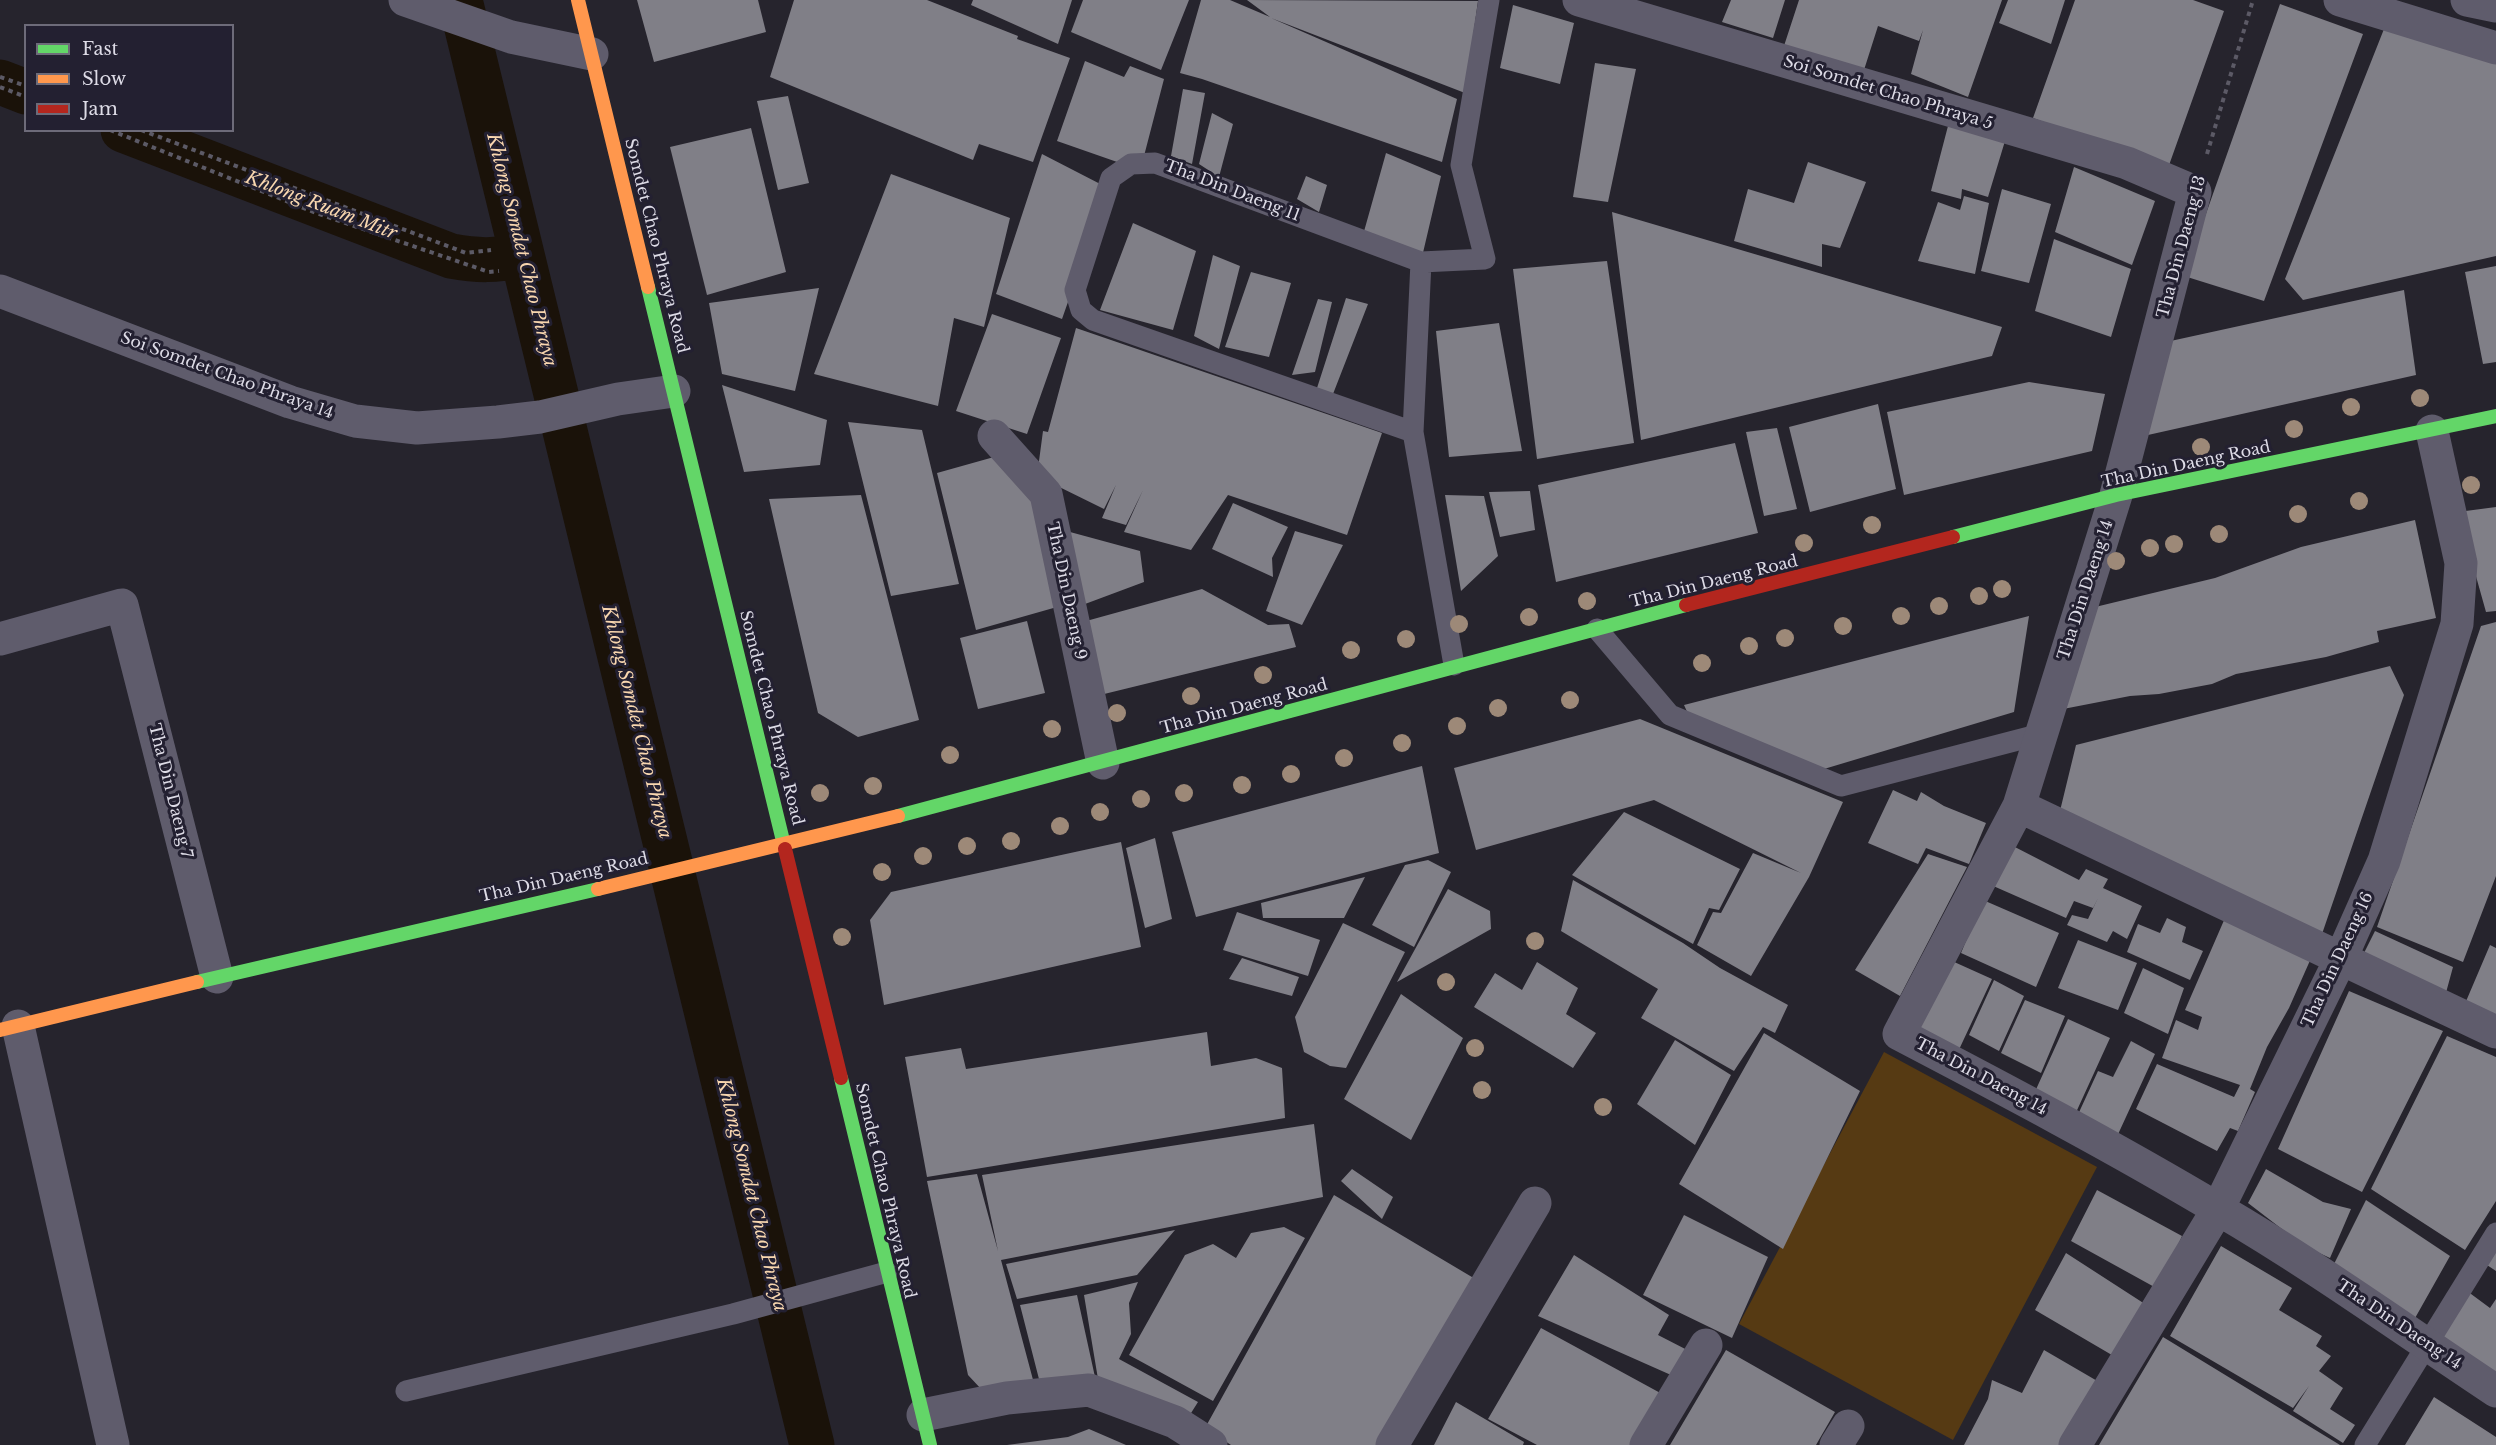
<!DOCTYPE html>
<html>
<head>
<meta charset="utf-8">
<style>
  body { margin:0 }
  #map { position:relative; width:2496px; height:1445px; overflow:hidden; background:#26242d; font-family:"Libre Baskerville",serif }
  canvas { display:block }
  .legend { position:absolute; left:24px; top:24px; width:210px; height:108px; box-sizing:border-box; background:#232031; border:2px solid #6d6b79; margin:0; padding:8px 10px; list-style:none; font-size:18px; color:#dddbe6 }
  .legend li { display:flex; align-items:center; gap:12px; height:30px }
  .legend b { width:30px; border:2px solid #6d6b79 }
</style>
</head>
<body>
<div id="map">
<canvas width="2496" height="1445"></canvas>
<ul class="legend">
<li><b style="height:8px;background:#63d668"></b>Fast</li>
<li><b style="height:8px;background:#ff974d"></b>Slow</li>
<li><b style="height:8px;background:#b3261e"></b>Jam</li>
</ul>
</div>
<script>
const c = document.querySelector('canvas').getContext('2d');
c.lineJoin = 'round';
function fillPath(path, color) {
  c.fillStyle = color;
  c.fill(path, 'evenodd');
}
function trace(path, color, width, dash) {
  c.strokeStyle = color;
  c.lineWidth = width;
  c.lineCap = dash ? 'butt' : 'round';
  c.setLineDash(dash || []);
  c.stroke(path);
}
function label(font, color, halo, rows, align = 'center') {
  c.font = font + ' "Libre Baskerville",serif';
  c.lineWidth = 6;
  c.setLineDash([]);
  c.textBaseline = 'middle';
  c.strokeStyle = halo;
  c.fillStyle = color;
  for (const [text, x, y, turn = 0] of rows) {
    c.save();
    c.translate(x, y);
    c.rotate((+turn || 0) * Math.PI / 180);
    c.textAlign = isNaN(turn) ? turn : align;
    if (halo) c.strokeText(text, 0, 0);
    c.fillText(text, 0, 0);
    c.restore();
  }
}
fillPath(new Path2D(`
  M1884,1052L2097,1167L1953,1440L1739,1324Z`), '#563a13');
trace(new Path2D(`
  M460,0L812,1445
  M0,82L26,92
  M123,130L451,256C479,261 495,261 522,255`), '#1a1209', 45);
fillPath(new Path2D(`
  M637,0H758L766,32L654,62Z
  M794,0H927L1018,36L1017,39L1070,58L1033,162L979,144L973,160L770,77Z
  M973,0H1072L1058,44L971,5Z
  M1083,0H1189L1161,70L1071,32Z
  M1201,0H1230L1270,17L1247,0L1478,1L1465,93L1271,18L1457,99L1442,162L1202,79L1180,73Z
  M1731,0H1785L1773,38L1722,22Z
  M1799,0H2002L1968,97L1911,74L1923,30L1919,41L1878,26L1864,70L1782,52Z
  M2008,0H2065L2051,44L1999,23Z
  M2075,0H2193L2224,11L2168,168L2033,118Z
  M2280,4L2363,34L2264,301L2184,276Z
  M1513,5L1574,23L1560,84L1500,68Z
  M2384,29L2496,63V256L2303,300L2285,279Z
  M1085,61L1124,77L1130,66L1164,79L1144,156L1120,163L1057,141Z
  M1595,63L1636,69L1608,202L1573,197Z
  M1183,89L1205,93L1192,164L1171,156Z
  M788,96L809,183L778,190L757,101Z
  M1212,113L1233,124L1219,177L1199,164Z
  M1948,126L2005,141L1988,197L1962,189L1961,199L1931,191Z
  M751,128L786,272L707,295L670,147Z
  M1386,153L1441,176L1422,257L1363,235Z
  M1042,154L1108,188L1062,319L996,294Z
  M1808,162L1866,182L1840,248L1822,244V267L1734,241L1748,189L1794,203Z
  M2074,167L2155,201L2132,265L2055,232Z
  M891,174L1010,218L984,327L954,318L938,406L814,374Z
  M1306,176L1327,185L1319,212L1297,199Z
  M2002,189L2051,204L2029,283L1981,271Z
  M1964,196L1989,203L1975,274L1918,261L1938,202L1960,210Z
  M1612,212L2002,327L1992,356L1641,440Z
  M1133,223L1196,251L1173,330L1100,310Z
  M2054,239L2131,269L2111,337L2035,311Z
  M1213,255L1240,266L1219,349L1194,336Z
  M1607,261L1634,443L1537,459L1513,269Z
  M2496,266V362L2483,364L2465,272Z
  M1251,272L1291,283L1269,357L1225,347Z
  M819,288L795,391L722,374L709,303Z
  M2404,290L2416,375L2139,437L2166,342Z
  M1346,298L1368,304L1333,394L1317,388Z
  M1318,299L1332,302L1315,372L1292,375Z
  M992,314L1061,338L1027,434L956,411Z
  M1499,323L1522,451L1449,457L1436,331Z
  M1076,328L1382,433L1347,535L1228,495L1191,550L1124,532L1143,490L1126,525L1102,518L1116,485L1104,509L1037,476L1043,431L1048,432Z
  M2029,382L2105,394L2092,451L1904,495L1887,412Z
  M722,385L827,420L820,465L744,472Z
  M1878,404L1896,489L1810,512L1789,427Z
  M848,422L922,430L959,584L891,596Z
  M1777,428L1797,509L1764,516L1746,432Z
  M1735,443L1758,533L1556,582L1538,485Z
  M994,457L1038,495L1064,605L976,630L937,473Z
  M1530,491L1535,530L1500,537L1489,492Z
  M861,495L919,720L858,737L818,713L769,499Z
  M1445,495L1484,496L1498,556L1461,591Z
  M1233,503L1288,527L1272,558L1273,577L1212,549Z
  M2496,507V611L2486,612L2458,512Z
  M2415,520L2436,618L2377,631L2379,642L2326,657L2236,674L2212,684L2159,694L2130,696L2058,710L2091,608L2215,578L2301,547Z
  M1059,529L1140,551L1144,582L1077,607Z
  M1295,531L1343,545L1302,625L1266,611Z
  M1202,589L1268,625L1289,624L1296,647L1096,696L1079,623Z
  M2029,616L2014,712L1814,772L1689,716L1684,705Z
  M1027,621L1045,693L978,709L960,638Z
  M2496,622V876L2463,962L2377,927L2481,626Z
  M2390,666L2404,695L2322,934L2059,815L2076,745Z
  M1640,719L1843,802L1809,877L1751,976L1697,945L1713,912L1721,913L1753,853L1801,873L1654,800L1476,850L1454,768Z
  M1422,766L1439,853L1196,917L1172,832Z
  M1893,790L1917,801L1921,792L1944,806L1986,823L1969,864L1926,848L1918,864L1868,843Z
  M1624,812L1740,869L1719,910L1709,908L1693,944L1572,875Z
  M1155,838L1172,919L1145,928L1126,848Z
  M1121,842L1141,947L884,1005L870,920L891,892Z
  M2011,845L2079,880L2086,869L2108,879L2103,888L2142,906L2127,939L2113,931L2107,942L2067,925L2072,915L2088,919L2098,898L2093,908L2074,901L2066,918L1991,885Z
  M1928,854L1967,867L1900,996L1855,970Z
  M1428,860L1451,872L1414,947L1372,925L1405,865Z
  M1365,877L1344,918H1263L1261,903Z
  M1573,880L1683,943L1720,968L1788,1005L1775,1033L1763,1027L1734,1071L1641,1018L1658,989L1561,931Z
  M1448,889L1490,911L1491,929L1397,982Z
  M1983,900L2059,933L2036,987L1961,953Z
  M1237,912L1320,940L1308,976L1223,950Z
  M2167,918L2186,927L2182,942L2203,951L2190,980L2127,952L2138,924L2160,933Z
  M2225,918L2312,956L2289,1008L2267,1047L2250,1089L2255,1092L2238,1131L2230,1128L2217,1151L2136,1109L2157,1064L2234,1097L2240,1085L2162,1058L2176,1020L2198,1030L2202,1017L2185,1010Z
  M1343,923L1405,952L1346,1068L1330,1066L1304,1052L1295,1017Z
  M2375,931L2453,967L2444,1000L2360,961Z
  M2078,940L2137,963L2118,1010L2058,988Z
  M2490,945L2496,948V1022L2464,1006Z
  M1242,958L1299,977L1292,996L1229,979Z
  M1952,961L1992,979L1956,1056L1913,1033Z
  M1537,962L1578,988L1566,1014L1596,1033L1573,1068L1474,1007L1495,973L1522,990Z
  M2143,968L2184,988L2168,1034L2124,1013Z
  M1994,980L2024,996L1999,1051L1969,1035Z
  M2349,991L2443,1031L2362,1192L2278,1149Z
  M1401,994L1463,1038L1411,1140L1344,1099Z
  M2025,1000L2065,1016L2041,1073L2001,1053Z
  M2068,1019L2110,1038L2073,1119L2033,1096Z
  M1207,1032L1211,1066L1256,1058L1282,1068L1285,1118L927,1177L905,1057L961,1048L966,1069Z
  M1764,1033L1860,1091L1783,1249L1679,1184Z
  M2447,1036L2496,1057V1201L2465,1250L2371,1189Z
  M1675,1040L1731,1075L1695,1145L1637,1104Z
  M2131,1041L2155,1054L2114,1143L2075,1121L2098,1071L2113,1077Z
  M1314,1124L1323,1197L1001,1260L1036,1391L982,1390L968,1375L927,1181L977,1174L998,1251L982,1175Z
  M1352,1169L1393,1197L1382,1219L1341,1181Z
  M2266,1169L2323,1202L2351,1209L2330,1258L2304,1246L2248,1203Z
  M2097,1190L2182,1236L2158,1289L2071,1241Z
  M1334,1195L1482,1283L1386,1445H1231L1205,1428Z
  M2366,1200L2450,1256L2410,1327L2330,1272Z
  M1684,1215L1768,1257L1732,1338L1643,1295Z
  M1284,1227L1305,1238L1213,1401L1129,1355L1185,1255L1213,1244L1236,1258L1251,1233Z
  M1175,1230L1137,1275L1017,1299L1006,1264Z
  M2221,1246L2292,1288L2279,1310L2322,1336L2316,1346L2331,1356L2319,1371L2343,1388L2330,1409L2355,1425L2343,1443L2293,1411L2309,1386L2293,1408L2170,1336Z
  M2496,1251V1271L2487,1265Z
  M2066,1253L2148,1306L2117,1358L2035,1310Z
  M1574,1255L1669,1315L1658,1335L1693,1353L1680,1379L1538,1316Z
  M1138,1282L1129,1303L1131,1334L1119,1359L1198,1402L1186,1421L1098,1379L1084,1295Z
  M2467,1291L2490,1308L2496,1299V1384L2435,1343Z
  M1077,1295L1095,1377L1040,1383L1020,1305Z
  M1541,1328L1664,1395L1638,1445H1537L1488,1419Z
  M2163,1337L2340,1445H2099Z
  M1726,1350L1835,1412L1816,1445H1670Z
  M2044,1350L2099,1382L2060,1445H1964L1988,1399L1992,1380L2022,1393Z
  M2434,1397L2496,1437V1445H2405Z
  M1456,1402L1524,1442L1523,1445H1434Z
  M1089,1429L1126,1445H1007L1068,1437Z`), '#807f87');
trace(new Path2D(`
  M0,77L26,86
  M0,87L26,97
  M110,130L316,213L489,272L499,271
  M141,130L466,253L491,250
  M2207,154L2253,0`), '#5c5a66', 4, [4.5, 4.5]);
trace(new Path2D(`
  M1421,262L1485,259L1461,165L1489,0
  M1413,432L1093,320L1081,310L1075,290L1111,178L1131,164L1155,163L1421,262L1413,432L1454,665
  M1597,629L1670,715L1841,786L2041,734
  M406,1391L733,1314L887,1272
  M2365,1445L2496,1233`), '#5f5c6c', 21);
trace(new Path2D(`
  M405,0L511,37L592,54
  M1579,0L2127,163L2195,192L2116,495L2019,806L1899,1034C2006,1090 2114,1147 2218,1209C2314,1265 2404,1330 2496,1391
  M2340,0L2496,48
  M2467,0L2496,6
  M0,291L290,402L355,421L417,428L498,422L540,417L618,399L674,391
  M994,436L1046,494L1103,763
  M0,639L122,605L217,977
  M2019,806L2496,1032
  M18,1026L113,1445
  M923,1415L1007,1398L1089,1390L1175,1422L1211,1445
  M1392,1445L1535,1203
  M1646,1445L1706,1345
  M1836,1445L1848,1426
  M2075,1445L2218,1209L2341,958L2384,861L2457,624L2461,563L2432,431`), '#5f5c6c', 33);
trace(new Path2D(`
  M648,287L785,849
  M1953,537L2116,495L2496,416
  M898,816C1161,748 1423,673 1686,605
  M197,982L598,889
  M841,1078L930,1445`), '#63d668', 14);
trace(new Path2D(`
  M578,0L648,287
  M598,889L898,816
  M0,1030L197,982`), '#ff974d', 14);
trace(new Path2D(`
  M1686,605L1953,537
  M785,849L841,1078`), '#b3261e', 14);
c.fillStyle = '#9d8978';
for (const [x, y] of [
  [2420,398],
  [2351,407],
  [2294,429],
  [2201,447],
  [2471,485],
  [2359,501],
  [2298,514],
  [1872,525],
  [2219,534],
  [1804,543],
  [2174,544],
  [2150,548],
  [2116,561],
  [2002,589],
  [1979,596],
  [1587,601],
  [1939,606],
  [1901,616],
  [1529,617],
  [1459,624],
  [1843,626],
  [1785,638],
  [1406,639],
  [1749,646],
  [1351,650],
  [1702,663],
  [1263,675],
  [1191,696],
  [1570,700],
  [1498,708],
  [1117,713],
  [1457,726],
  [1052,729],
  [1402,743],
  [950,755],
  [1344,758],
  [1291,774],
  [1242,785],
  [873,786],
  [820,793],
  [1184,793],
  [1141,799],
  [1100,812],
  [1060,826],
  [1011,841],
  [967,846],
  [923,856],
  [882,872],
  [842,937],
  [1535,941],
  [1446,982],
  [1475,1048],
  [1482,1090],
  [1603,1107]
]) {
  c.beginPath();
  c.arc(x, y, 9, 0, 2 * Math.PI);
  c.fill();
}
label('16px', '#dddbe6', '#232031', [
  ["Soi Somdet Chao Phraya 5",1888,93,17],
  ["Tha Din Daeng 11",1232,191,21],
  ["Somdet Chao Phraya Road",656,246,76],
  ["Tha Din Daeng 13",2182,247,-75],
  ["Soi Somdet Chao Phraya 14",227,376,20],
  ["Tha Din Daeng Road",2186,465,-12],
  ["Tha Din Daeng Road",1714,582,-14],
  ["Tha Din Daeng 14",2086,590,-72],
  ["Tha Din Daeng 9",1066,591,78],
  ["Tha Din Daeng Road",1244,707,-15],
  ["Somdet Chao Phraya Road",771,718,76],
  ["Tha Din Daeng 7",170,791,76],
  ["Tha Din Daeng Road",564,878,-13],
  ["Tha Din Daeng 16",2338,960,-65],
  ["Tha Din Daeng 14",1981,1077,28],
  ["Somdet Chao Phraya Road",885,1191,77],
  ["Tha Din Daeng 14",2399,1325,34]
]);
label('italic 18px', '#f8d6af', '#232031', [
  ["Khlong Ruam Mitr",321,206,21],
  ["Khlong Somdet Chao Phraya",521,250,76],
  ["Khlong Somdet Chao Phraya",636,722,76],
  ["Khlong Somdet Chao Phraya",751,1195,76]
]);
</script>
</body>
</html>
